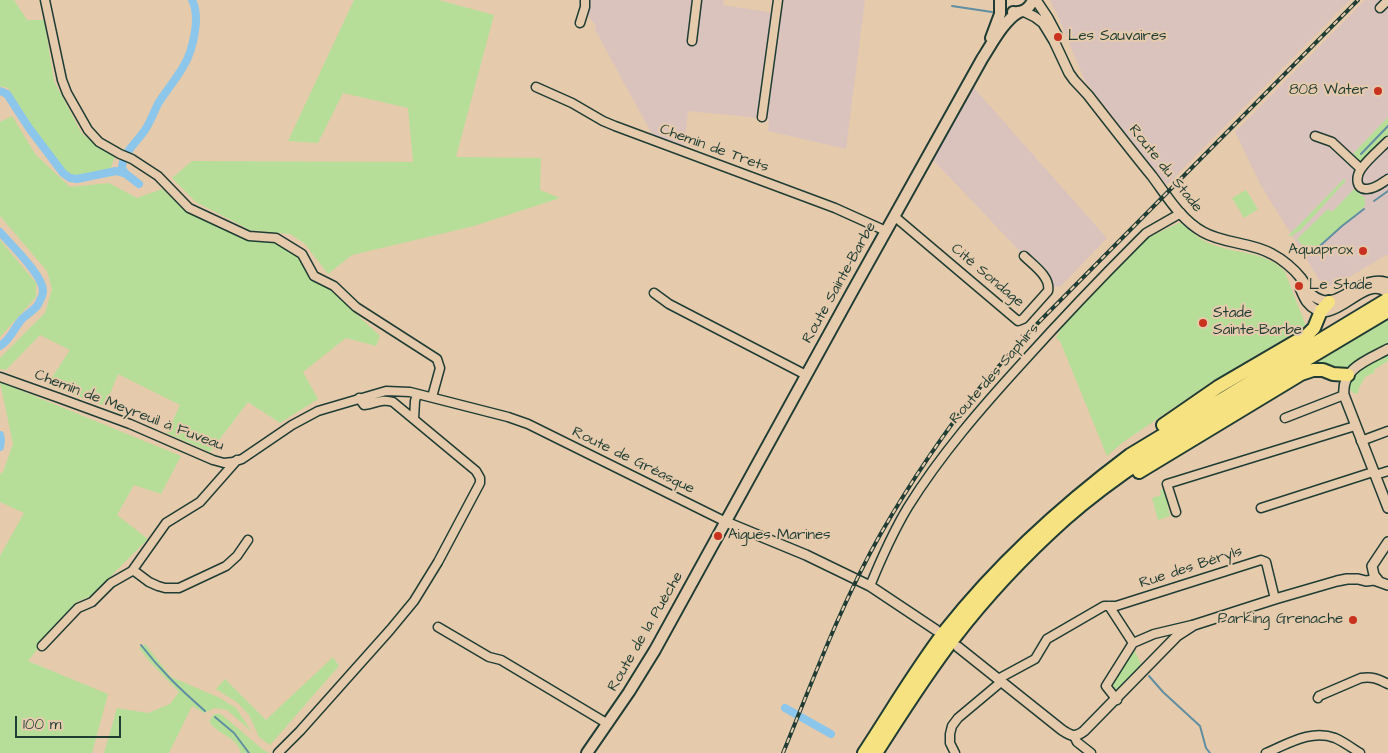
<!DOCTYPE html>
<html>
<head>
<meta charset="utf-8">
<style>
  body { margin:0 }
  #map { position:relative; width:1388px; height:753px; overflow:hidden; background:#e5caac; font-family:"Architects Daughter",sans-serif }
  canvas { display:block }
  .scale { position:absolute; left:15px; top:716px; width:106px; height:22px; box-sizing:border-box; border:2px solid #1f3d34; border-top:0; padding-left:6px; font-size:15px; line-height:18px; white-space:nowrap; color:#1f3d34; -webkit-text-stroke:4px #e5caac; paint-order:stroke }
</style>
</head>
<body>
<div id="map">
<canvas width="1388" height="753"></canvas>
<div class="scale">100 m</div>
</div>
<script>
const c = document.querySelector('canvas').getContext('2d');
c.lineJoin = 'round';
function fillPath(path, color) {
  c.fillStyle = color;
  c.fill(path, 'evenodd');
}
function trace(path, color, width, dash) {
  c.strokeStyle = color;
  c.lineWidth = width;
  c.lineCap = dash ? 'butt' : 'round';
  c.setLineDash(dash || []);
  c.stroke(path);
}
function label(font, color, halo, rows, align = 'center') {
  c.font = font + ' "Architects Daughter",sans-serif';
  c.lineWidth = 4;
  c.setLineDash([]);
  c.textBaseline = 'middle';
  c.strokeStyle = halo;
  c.fillStyle = color;
  for (const [text, x, y, turn = 0] of rows) {
    c.save();
    c.translate(x, y);
    c.rotate((+turn || 0) * Math.PI / 180);
    c.textAlign = isNaN(turn) ? turn : align;
    if (halo) c.strokeText(text, 0, 0);
    c.fillText(text, 0, 0);
    c.restore();
  }
}
fillPath(new Path2D(`
  M591,0H724L723,5L781,14L783,0H865L846,149L768,131L769,119L688,111L684,147L653,136L595,30L596,26L588,16Z
  M1050,0H1350L1167,185L1085,81L1060,21Z
  M1365,0H1388V254L1341,282L1327,287L1321,283L1260,184L1235,132Z
  M974,88L1107,238L1061,286L1054,287L933,160Z`), '#dbc3bd');
fillPath(new Path2D(`
  M0,0H14L27,20H44L54,81L82,134L115,156L111,168L76,176L64,170L28,120L8,88L0,86Z
  M354,0H439L494,15L456,157L541,158L540,190L560,198L474,226L352,255L328,274L305,244L290,234L250,230L196,202L172,178L192,161L413,162L408,108L343,93L318,143L288,141Z
  M12,116L36,155L70,187L109,183L137,198L162,189L184,209L242,239L289,241L302,248L327,287L380,336L376,346L346,338L303,372L318,399L280,423L248,402L210,452L167,433L180,405L118,374L105,406L47,385L70,350L40,335L6,370L0,369V358L45,313L52,289L47,271L0,216V122Z
  M1388,117V134L1362,162L1352,155Z
  M1344,179L1346,181L1343,184L1301,230L1290,237L1289,235Z
  M1354,189L1365,198V206L1310,255L1297,239L1328,209L1332,212Z
  M1246,190L1258,209L1244,218L1232,198Z
  M1179,223L1182,224C1191,231 1200,240 1211,244C1235,254 1267,251 1285,272L1306,326L1214,380L1122,443L1107,456L1060,341L1056,338L1061,328L1139,244L1147,238Z
  M0,240L36,283V297L0,337Z
  M1388,320V342L1352,363L1354,366L1343,372L1313,365Z
  M1388,355V361L1374,370L1375,372L1365,377L1358,390L1359,392L1355,394L1349,389C1351,371 1373,363 1388,355Z
  M0,382L181,456L161,494L134,485L117,515L148,539L91,596L76,602L28,661L108,694L92,753H0V556L24,513L0,502V474L3,472L13,444Z
  M1166,489L1170,504L1167,505L1170,516L1158,520L1152,498L1161,495L1160,490Z
  M145,644L171,677L220,698L236,708L252,732L227,710L215,708L204,713L192,706L169,753H104L117,708L148,713L170,704L179,692L150,662L139,648Z
  M1134,650L1142,666L1132,676L1131,675L1116,690L1111,683Z
  M333,657L339,666L270,745L259,737L249,715L238,703L216,689L225,679L266,720Z
  M214,714H221L261,748L269,753H241C237,736 217,735 209,721Z`), '#b7de99');
trace(new Path2D(`
  M952,6L992,12
  M1361,154L1388,126
  M1374,201L1388,191
  M1311,254L1342,226L1364,209
  M141,645C161,671 180,689 205,711
  M1149,676L1163,692L1200,726L1206,748L1210,753
  M215,717L234,733L249,753`), '#608fa2', 2);
trace(new Path2D(`
  M0,91L7,94L29,128L63,173L70,178L77,179L116,171L126,174
  M139,184L126,174L122,169C122,153 137,142 145,130C151,121 154,111 159,102C167,90 176,79 183,67C193,51 201,17 192,0
  M0,232C11,245 43,275 43,291C43,295 39,303 37,306C33,311 27,314 22,319C14,328 11,339 0,346
  M0,435L1,440L0,447
  M785,708L831,734`), '#8cc6eb', 8);
const minor = new Path2D(`
  M45,0L62,80L67,93L88,130L99,142L120,154L132,159L158,176L189,208L249,236L276,238L302,254L314,276L334,286L356,307L437,359L440,368L432,397
  M1380,8L1388,0
  M580,23L585,7V0
  M692,41L697,0
  M536,87L572,103L603,121L615,126L835,208L886,231
  M762,117L778,0
  M1315,136L1332,142L1361,169
  M1388,141C1380,149 1367,160 1361,169C1356,176 1355,190 1367,189C1375,189 1382,183 1388,179
  M894,216L1018,321L1023,319L1048,291C1051,277 1033,265 1024,256
  M654,293L669,304L806,375
  M0,377L59,398L130,424L213,460L224,463L233,462L242,459L292,425L318,411L386,391L410,392L508,417L528,424L726,522
  M1285,418L1344,395
  M414,419L415,401L417,394
  M1361,441L1388,431
  M1375,475L1388,471
  M1261,508L1373,472
  M1176,512L1167,484L1355,426
  M133,570L149,582L158,586L165,588H179L226,566L237,556L248,540
  M870,586C881,559 893,532 908,507C941,454 982,407 1024,361C1061,320 1098,281 1137,242L1146,233L1181,213
  M1109,606L1133,643
  M438,627L489,657L501,660L608,724
  M42,646L78,608L92,602L111,583L132,571L166,523L200,502L237,460
  M998,679L1035,659L1047,639L1104,606H1116L1261,560L1266,562L1275,599
  M1318,698L1319,696L1361,678C1372,676 1378,679 1388,684
  M1117,700L1106,686L1133,643L1154,634L1192,625
  M1074,736L1077,742L1091,753
  M278,753L300,731L390,630L414,601L438,562L480,483V478L476,471L393,402C382,398 375,404 364,405L359,398
  M955,753L950,743V734L952,726L958,718L1001,682
  M1266,753C1288,744 1311,729 1335,738C1344,742 1352,748 1360,753`);
const tertiary = new Path2D(`
  M1036,0L1048,18L1057,35
  M1023,11L1035,17L1043,23L1054,41L1069,73L1074,80L1088,95C1109,122 1130,149 1152,176C1167,196 1181,220 1203,232C1224,244 1251,242 1272,254C1282,259 1294,269 1301,278C1309,288 1307,295 1321,300C1341,307 1363,273 1388,283
  M1300,288C1302,292 1304,298 1307,302C1333,334 1361,273 1387,292
  M1388,349C1368,360 1341,368 1344,395L1388,508
  M726,522L806,555L870,586L936,630
  M1378,580L1374,575L1372,566L1388,542
  M958,647L1062,730C1071,736 1075,738 1084,731L1177,636L1194,625L1275,599L1337,581L1347,579H1358L1366,581L1374,580L1388,585`);
const secondary = new Path2D(`
  M1013,12C1023,13 1029,9 1033,0
  M991,38L1000,14V0
  M587,753L629,692L655,650L852,292L982,59C991,45 1004,20 1019,12`);
const trunk = new Path2D(`
  M1163,425L1218,387L1307,335L1314,328L1321,311L1329,302
  M1139,472L1301,374L1313,370H1323L1333,374L1348,375
  M864,753C891,712 916,669 946,630C999,563 1062,506 1130,455L1388,299
  M876,753C901,714 926,674 954,638C987,595 1025,555 1065,519C1116,474 1174,439 1232,404C1284,373 1336,342 1388,311`);
trace(minor, '#1f3d34', 11);
trace(tertiary, '#1f3d34', 12);
trace(secondary, '#1f3d34', 14);
trace(trunk, '#1f3d34', 16);
trace(minor, '#e5caac', 8);
trace(tertiary, '#e5caac', 9);
trace(secondary, '#e5caac', 10);
trace(trunk, '#f7e281', 12);
const rail = new Path2D(`
  M783,753C813,680 841,604 880,535C910,483 944,432 982,385C998,367 1014,349 1030,331L1358,0`);
trace(rail, '#1f3d34', 4);
trace(rail, '#e5caac', 2, [5.5]);
for (const [x, y, r, color] of [
  [1058,37,5,"#c8321e"],
  [1378,91,5,"#c8321e"],
  [1363,251,5,"#c8321e"],
  [1299,286,5,"#c8321e"],
  [1203,323,5,"#c8321e"],
  [718,536,5,"#c8321e"],
  [1353,620,5,"#c8321e"]
]) {
  const dot = new Path2D();
  dot.arc(x, y, r, 0, 2 * Math.PI);
  c.fillStyle = color;
  c.fill(dot);
  trace(dot, '#e5caac', 2);
}
label('15px', '#1f3d34', '#e5caac', [
  ["Les Sauvaires",1068,37],
  ["808 Water",1368,91,"right"],
  ["Aquaprox",1353,251,"right"],
  ["Le Stade",1309,286],
  ["Stade",1213,314],
  ["Sainte-Barbe",1213,331],
  ["Aigues Marines",728,536],
  ["Parking Grenache",1343,620,"right"]
], 'left');
label('15px', '#1f3d34', '#e5caac', [
  ["Chemin de Trets",714,149,20],
  ["Route du Stade",1165,169,51],
  ["Cité Sondage",987,276,40],
  ["Route Sainte-Barbe",840,283,-61],
  ["Route des Saphirs",995,374,-49],
  ["Chemin de Meyreuil à Fuveau",129,411,21],
  ["Route de Gréasque",633,461,26],
  ["Rue des Béryls",1191,568,-18],
  ["Route de la Puèche",646,632,-60]
]);
</script>
</body>
</html>
